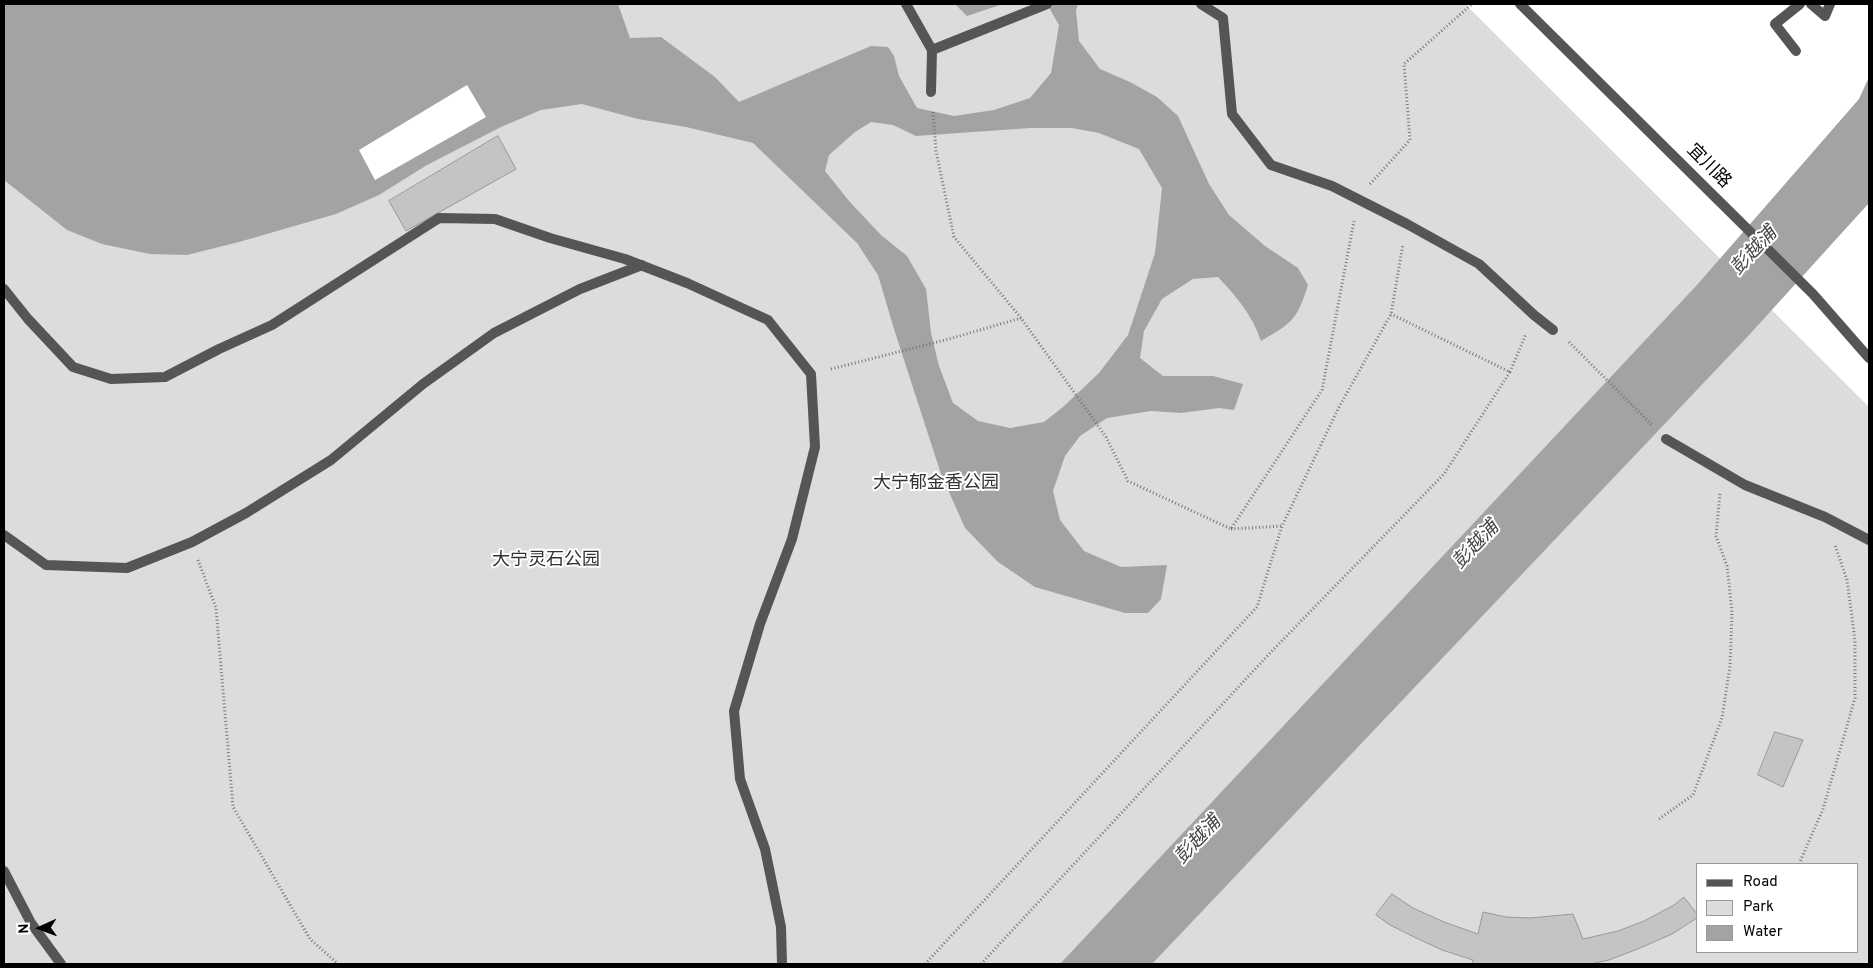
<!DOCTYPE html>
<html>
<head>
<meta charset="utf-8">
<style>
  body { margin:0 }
  #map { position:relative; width:1873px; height:968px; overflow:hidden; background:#fff; font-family:Overpass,sans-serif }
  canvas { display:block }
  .frame { position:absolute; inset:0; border:5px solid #000; pointer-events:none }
  .legend { position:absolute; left:1696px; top:863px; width:162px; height:90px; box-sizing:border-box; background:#fff; border:1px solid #999; margin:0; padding:6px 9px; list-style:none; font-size:15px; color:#000 }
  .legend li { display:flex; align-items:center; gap:10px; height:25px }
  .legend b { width:25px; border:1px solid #999 }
  .north { position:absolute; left:15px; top:903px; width:50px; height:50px; -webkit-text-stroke:4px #fff; paint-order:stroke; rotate:268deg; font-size:14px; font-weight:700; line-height:20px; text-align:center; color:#000 }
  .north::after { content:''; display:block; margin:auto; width:18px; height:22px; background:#000; clip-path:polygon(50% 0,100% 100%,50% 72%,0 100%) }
</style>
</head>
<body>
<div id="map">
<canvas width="1873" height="968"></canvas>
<div class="frame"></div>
<ul class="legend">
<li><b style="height:6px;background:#555"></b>Road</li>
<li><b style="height:14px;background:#dcdcdc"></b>Park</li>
<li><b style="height:14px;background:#a3a3a3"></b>Water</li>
</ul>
<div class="north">N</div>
</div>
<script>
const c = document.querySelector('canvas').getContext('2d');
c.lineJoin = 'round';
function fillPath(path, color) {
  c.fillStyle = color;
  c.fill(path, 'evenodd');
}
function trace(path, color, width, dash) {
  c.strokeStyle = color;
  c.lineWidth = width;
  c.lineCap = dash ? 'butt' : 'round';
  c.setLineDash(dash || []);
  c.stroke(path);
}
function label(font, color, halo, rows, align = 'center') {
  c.font = font + ' Overpass,"Noto Sans SC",sans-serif';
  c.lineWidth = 4;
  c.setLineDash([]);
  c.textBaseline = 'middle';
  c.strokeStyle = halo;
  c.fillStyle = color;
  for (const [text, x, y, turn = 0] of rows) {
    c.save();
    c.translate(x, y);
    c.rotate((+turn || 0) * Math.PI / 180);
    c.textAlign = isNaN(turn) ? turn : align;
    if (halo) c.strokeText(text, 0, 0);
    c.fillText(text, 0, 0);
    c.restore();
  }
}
fillPath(new Path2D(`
  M4,4H1465L1869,407V964H4ZM1697,864H1857V952H1697Z`), '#dcdcdc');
fillPath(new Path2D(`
  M4,4H618L630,38L661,37L715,77L739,102L871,46L888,47L894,56L899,76L917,108L954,116L994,110L1030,98L1051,73L1059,25L1047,4H1078L1076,10L1079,41L1100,69L1130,82L1157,97L1178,116L1209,184L1229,215L1265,246L1298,268L1308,285C1297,320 1292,323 1261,341C1252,315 1237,297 1218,277L1193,279L1162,299L1144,331L1140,358L1163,376H1213L1243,384L1234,410L1219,408L1181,413L1151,411L1107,418L1080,436L1065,456L1053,491L1060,520L1084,551L1121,567L1167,565L1161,599L1148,613H1125L1035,587L998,562L965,528L941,474L894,329L878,275L857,243L753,143L686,127L638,119L582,104L541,110L501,127L427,165L379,195L336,214L239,242L187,255L150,254L102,244L67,230L4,180ZM871,122L893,125L916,136L1030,128H1072L1099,133L1139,149L1162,188L1155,253L1128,335L1099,373L1063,407L1044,422L1010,428L978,421L953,403L939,366L931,333L926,289L907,256L881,235L849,201L825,171L829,155L855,132Z
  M955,4H1003L967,16Z
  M1869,77V203L1750,334L1152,964H1060L1697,285L1859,99Z`), '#a3a3a3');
fillPath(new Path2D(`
  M467,85L486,117L375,180L359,150Z`), '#fff');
const building = new Path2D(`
  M498,136L516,169L406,231L389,201Z
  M1775,732L1803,740L1783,787L1758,775Z
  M1392,894L1413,908L1444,922L1478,934L1483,912L1506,917L1530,918L1573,914L1583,939L1618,931L1644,921L1674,905L1684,897L1697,914V918L1672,934L1640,948L1609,960L1590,964H1472L1473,960L1442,950L1416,938L1390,925L1376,915Z`);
fillPath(building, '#c4c4c4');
trace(building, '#999', 1);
trace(new Path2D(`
  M933,112L936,151L954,237L1021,318L1106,437L1128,481L1231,529L1322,390L1354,221
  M1370,184L1410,140L1404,64L1472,4
  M1569,342L1653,426
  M831,369L949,339L1021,318
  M1510,372L1526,334
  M1231,529L1282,526
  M198,560L216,608L233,807L310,939L338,964
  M1659,819L1693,795L1722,718L1730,666L1732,612L1727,566L1716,536L1720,493
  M1799,864L1823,809L1855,698V640L1847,580L1835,545
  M925,964L1257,607L1282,526L1338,409L1391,314L1403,244
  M981,964L1271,652L1444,474L1510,372L1391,314`), '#777', 3, [1, 2.5]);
trace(new Path2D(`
  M1811,4L1825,16L1830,4
  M1796,51L1775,24L1800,4`), '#555', 10);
trace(new Path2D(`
  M906,4L932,50L931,92
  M1201,4L1223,18L1232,114L1271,165L1332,186L1407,224L1479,264L1534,315L1553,330
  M1520,4L1813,294L1869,358
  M932,50L1047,4
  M4,289L28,319L73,367L111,379L165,377L219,349L272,325L439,218L495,219L550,238L625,259L687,283L768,320L811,374L815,447L792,539L760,624L734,711L740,779L765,849L781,927L782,964
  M1666,439L1745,485L1825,517L1869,540
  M4,535L46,565L127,568L192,542L246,513L331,460L423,384L494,333L580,289L642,265
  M4,871L31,923L61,964`), '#555', 10);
label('18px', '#000', '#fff', [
  ["宜川路",1708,167,45]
]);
label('18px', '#333', '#fff', [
  ["大宁郁金香公园",936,484],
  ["大宁灵石公园",546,561]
]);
label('italic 19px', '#444', '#fff', [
  ["彭越浦",1755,252,-47],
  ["彭越浦",1477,546,-47],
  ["彭越浦",1199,841,-47]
]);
</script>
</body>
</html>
